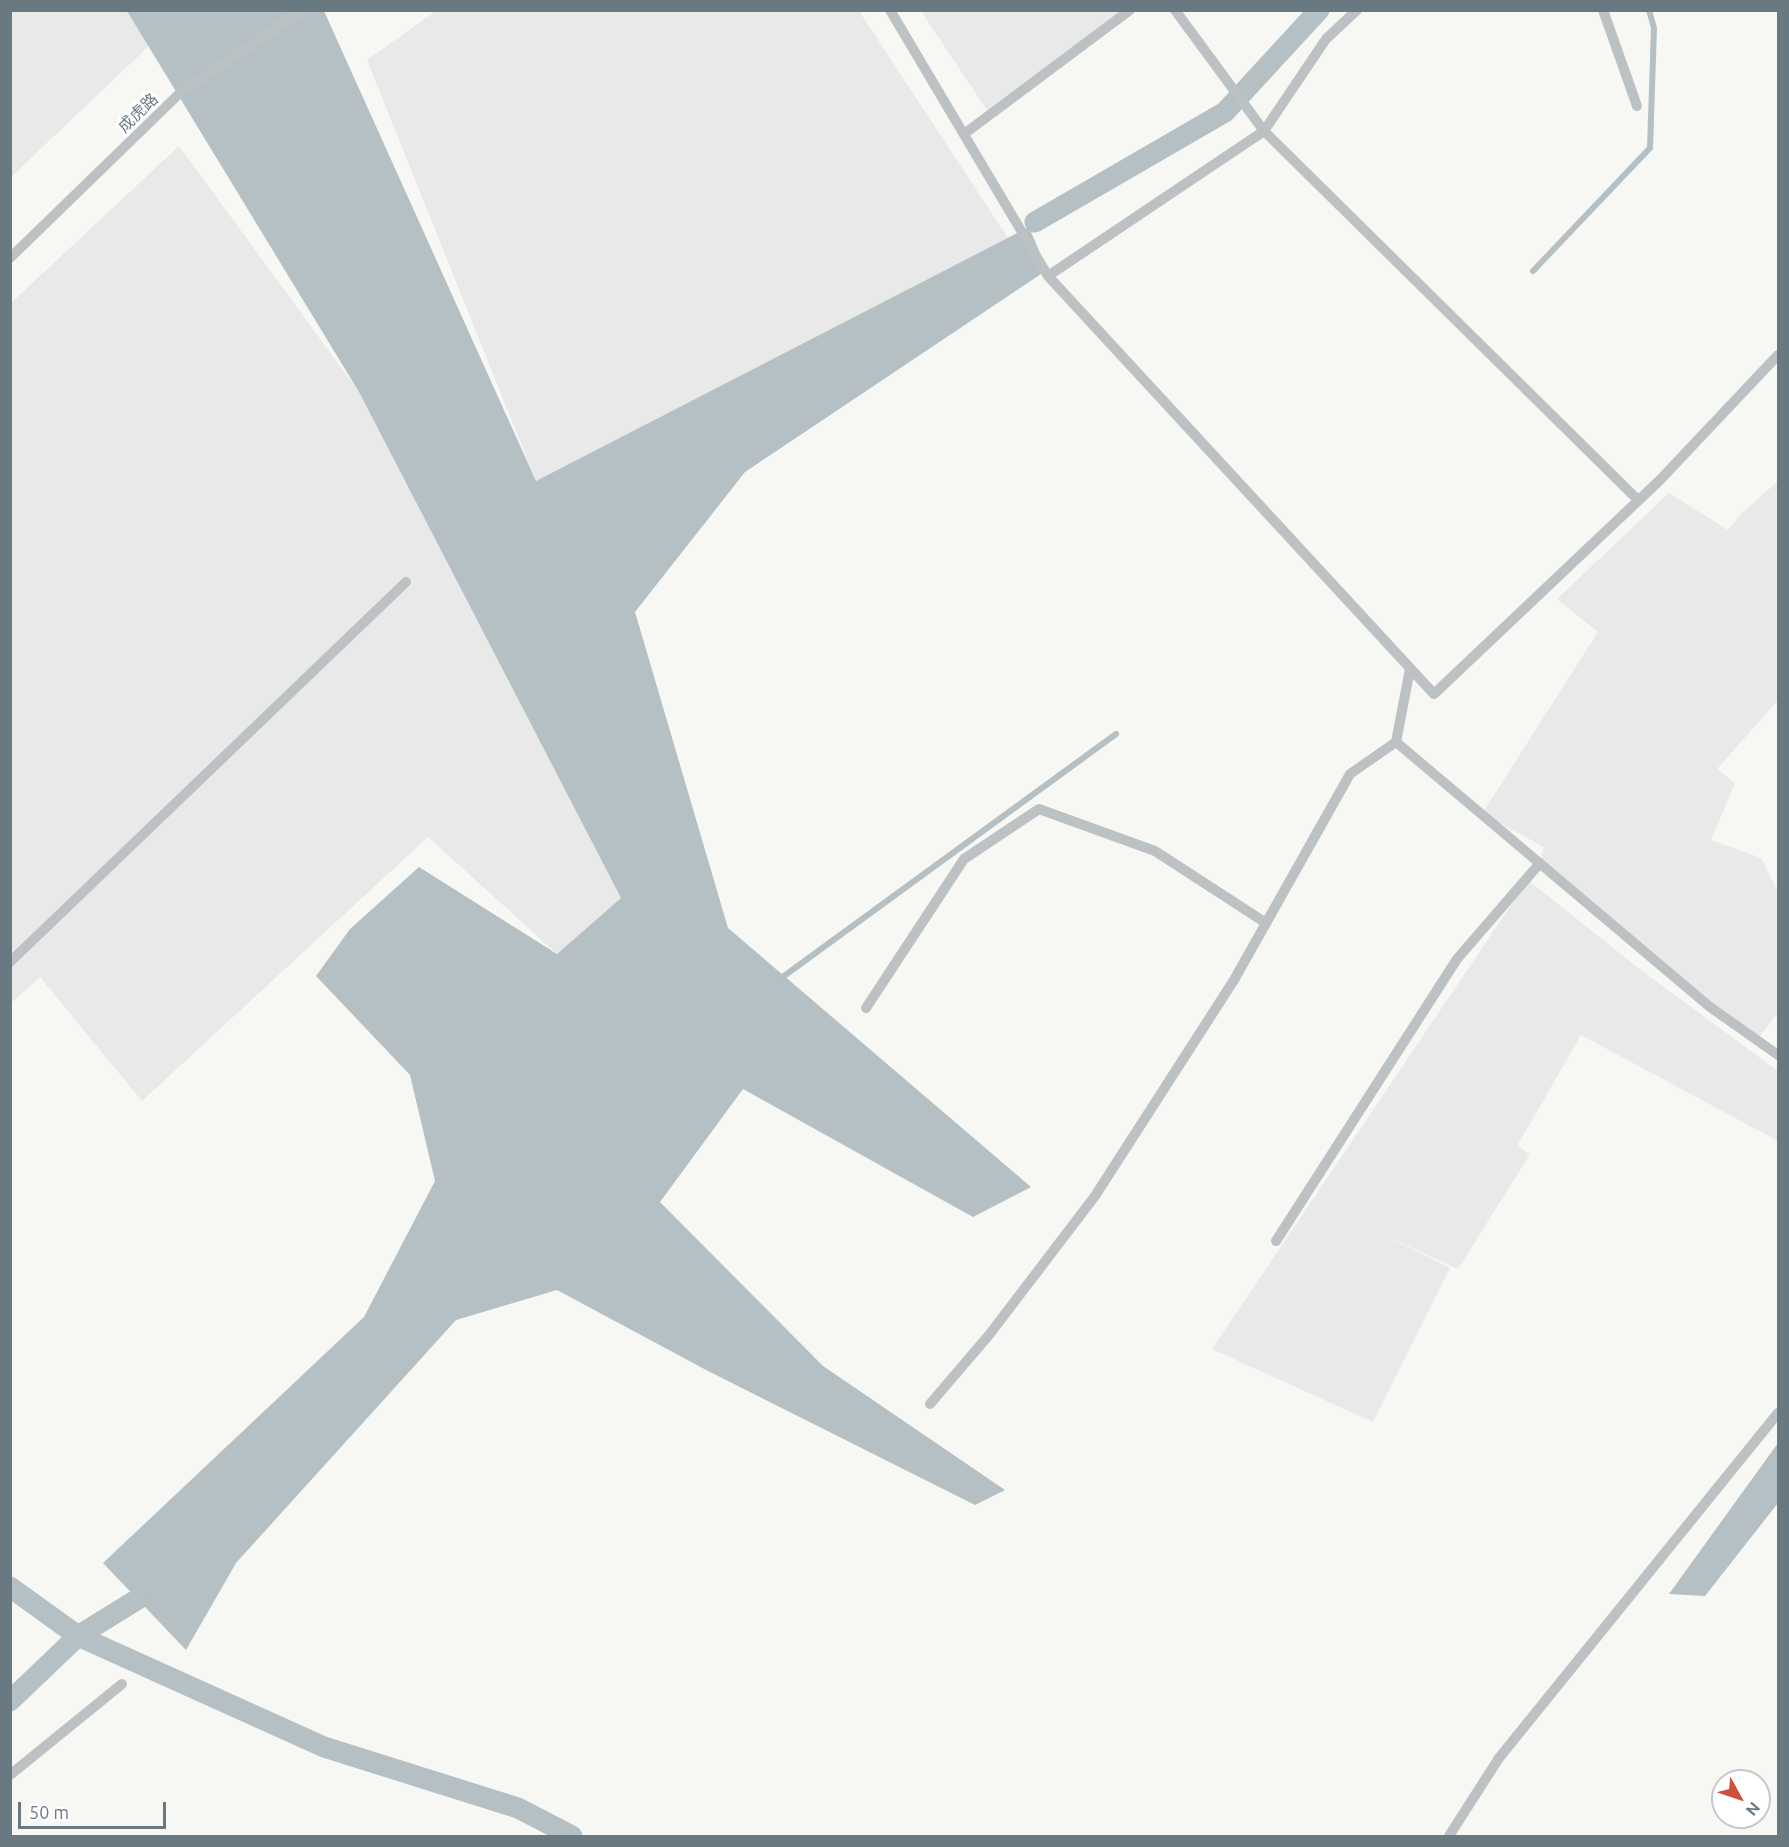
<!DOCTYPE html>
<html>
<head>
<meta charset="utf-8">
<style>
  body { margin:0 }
  #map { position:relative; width:1789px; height:1847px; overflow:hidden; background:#f7f7f4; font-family:Ubuntu,sans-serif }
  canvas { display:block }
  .frame { position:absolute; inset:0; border:12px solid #697982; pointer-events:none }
  .north { position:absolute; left:1711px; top:1769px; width:60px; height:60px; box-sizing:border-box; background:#fff; border:2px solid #c3c9cd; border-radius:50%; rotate:130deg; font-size:16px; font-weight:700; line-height:24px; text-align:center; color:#697982 }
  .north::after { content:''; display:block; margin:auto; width:21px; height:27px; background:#d0513b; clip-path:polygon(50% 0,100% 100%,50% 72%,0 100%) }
  .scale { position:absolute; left:18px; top:1802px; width:148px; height:27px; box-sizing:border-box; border:3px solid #697982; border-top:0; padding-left:8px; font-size:18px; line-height:21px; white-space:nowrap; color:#697982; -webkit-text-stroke:4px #fff; paint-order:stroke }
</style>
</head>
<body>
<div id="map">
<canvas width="1789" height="1847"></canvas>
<div class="frame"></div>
<div class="north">N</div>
<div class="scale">50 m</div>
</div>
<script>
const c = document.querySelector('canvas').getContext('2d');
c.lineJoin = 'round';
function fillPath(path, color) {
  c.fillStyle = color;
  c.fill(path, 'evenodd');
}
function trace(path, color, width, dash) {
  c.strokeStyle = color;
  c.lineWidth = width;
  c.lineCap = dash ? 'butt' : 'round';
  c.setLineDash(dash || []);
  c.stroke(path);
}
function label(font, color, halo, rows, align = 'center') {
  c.font = font + ' Ubuntu,"Noto Sans SC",sans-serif';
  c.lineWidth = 6;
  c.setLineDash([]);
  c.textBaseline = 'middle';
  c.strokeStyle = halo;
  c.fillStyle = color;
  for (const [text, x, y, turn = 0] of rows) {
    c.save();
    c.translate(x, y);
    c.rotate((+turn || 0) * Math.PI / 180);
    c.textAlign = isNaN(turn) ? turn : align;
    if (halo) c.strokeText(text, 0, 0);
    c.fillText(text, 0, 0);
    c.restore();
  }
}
fillPath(new Path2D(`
  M11,11H127L150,45L11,177Z
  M436,11H859L1008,238L536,481L367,60Z
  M921,11H1122L987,110Z
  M179,146L359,392L621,898L557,954L428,837L142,1101L40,977L11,1003V303Z
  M1778,481V700L1717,769L1735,783L1711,840L1761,858L1778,892V1012L1757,1040L1540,863L1544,847L1482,814L1598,632L1557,599L1669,493L1728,530L1741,514Z
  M1528,880L1646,974L1778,1071V1141L1581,1035L1517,1146L1530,1154L1458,1269L1377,1232L1450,1268L1373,1422L1212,1349Z`), '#e8e9e8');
fillPath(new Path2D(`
  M127,11H324L536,481L1029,227L1047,270L745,472L635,612L728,928L1031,1187L973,1217L743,1089L660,1202L823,1366L1005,1490L975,1505L708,1371L557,1290L456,1320L236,1563L186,1650L103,1563L364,1317L435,1181L410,1075L316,976L350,929L419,867L557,954L621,898L359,392Z
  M1778,1443V1503L1705,1596L1669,1594Z`), '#b4c0c3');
trace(new Path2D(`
  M1533,271L1650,148L1654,28L1649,10
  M784,976L1116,734`), '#b4c0c3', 6);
trace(new Path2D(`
  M1035,222L1225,112L1319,10
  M10,1587L78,1636L324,1747L518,1808L572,1836
  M10,1701L78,1636L138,1599`), '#b4c0c3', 21);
trace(new Path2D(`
  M890,10L1048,276L1434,694L1660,480L1778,355
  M1175,10L1264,131L1638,500
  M1603,10L1637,106
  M964,134L1130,10
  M10,258L181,92L303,10
  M1048,276L1264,131L1326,39L1357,10
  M1410,669L1396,742L1710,1007L1778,1055
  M10,962L406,582
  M866,1008L964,859L1039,809L1155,851L1266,923
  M1276,1241L1457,959L1540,863
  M930,1404L989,1335L1095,1196L1234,980L1350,774L1396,742
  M10,1775L122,1684
  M1449,1836L1499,1758L1778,1413`), '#bcc1c4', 10);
label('16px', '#697982', '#fff', [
  ["成虎路",138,113,-44]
]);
</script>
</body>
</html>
